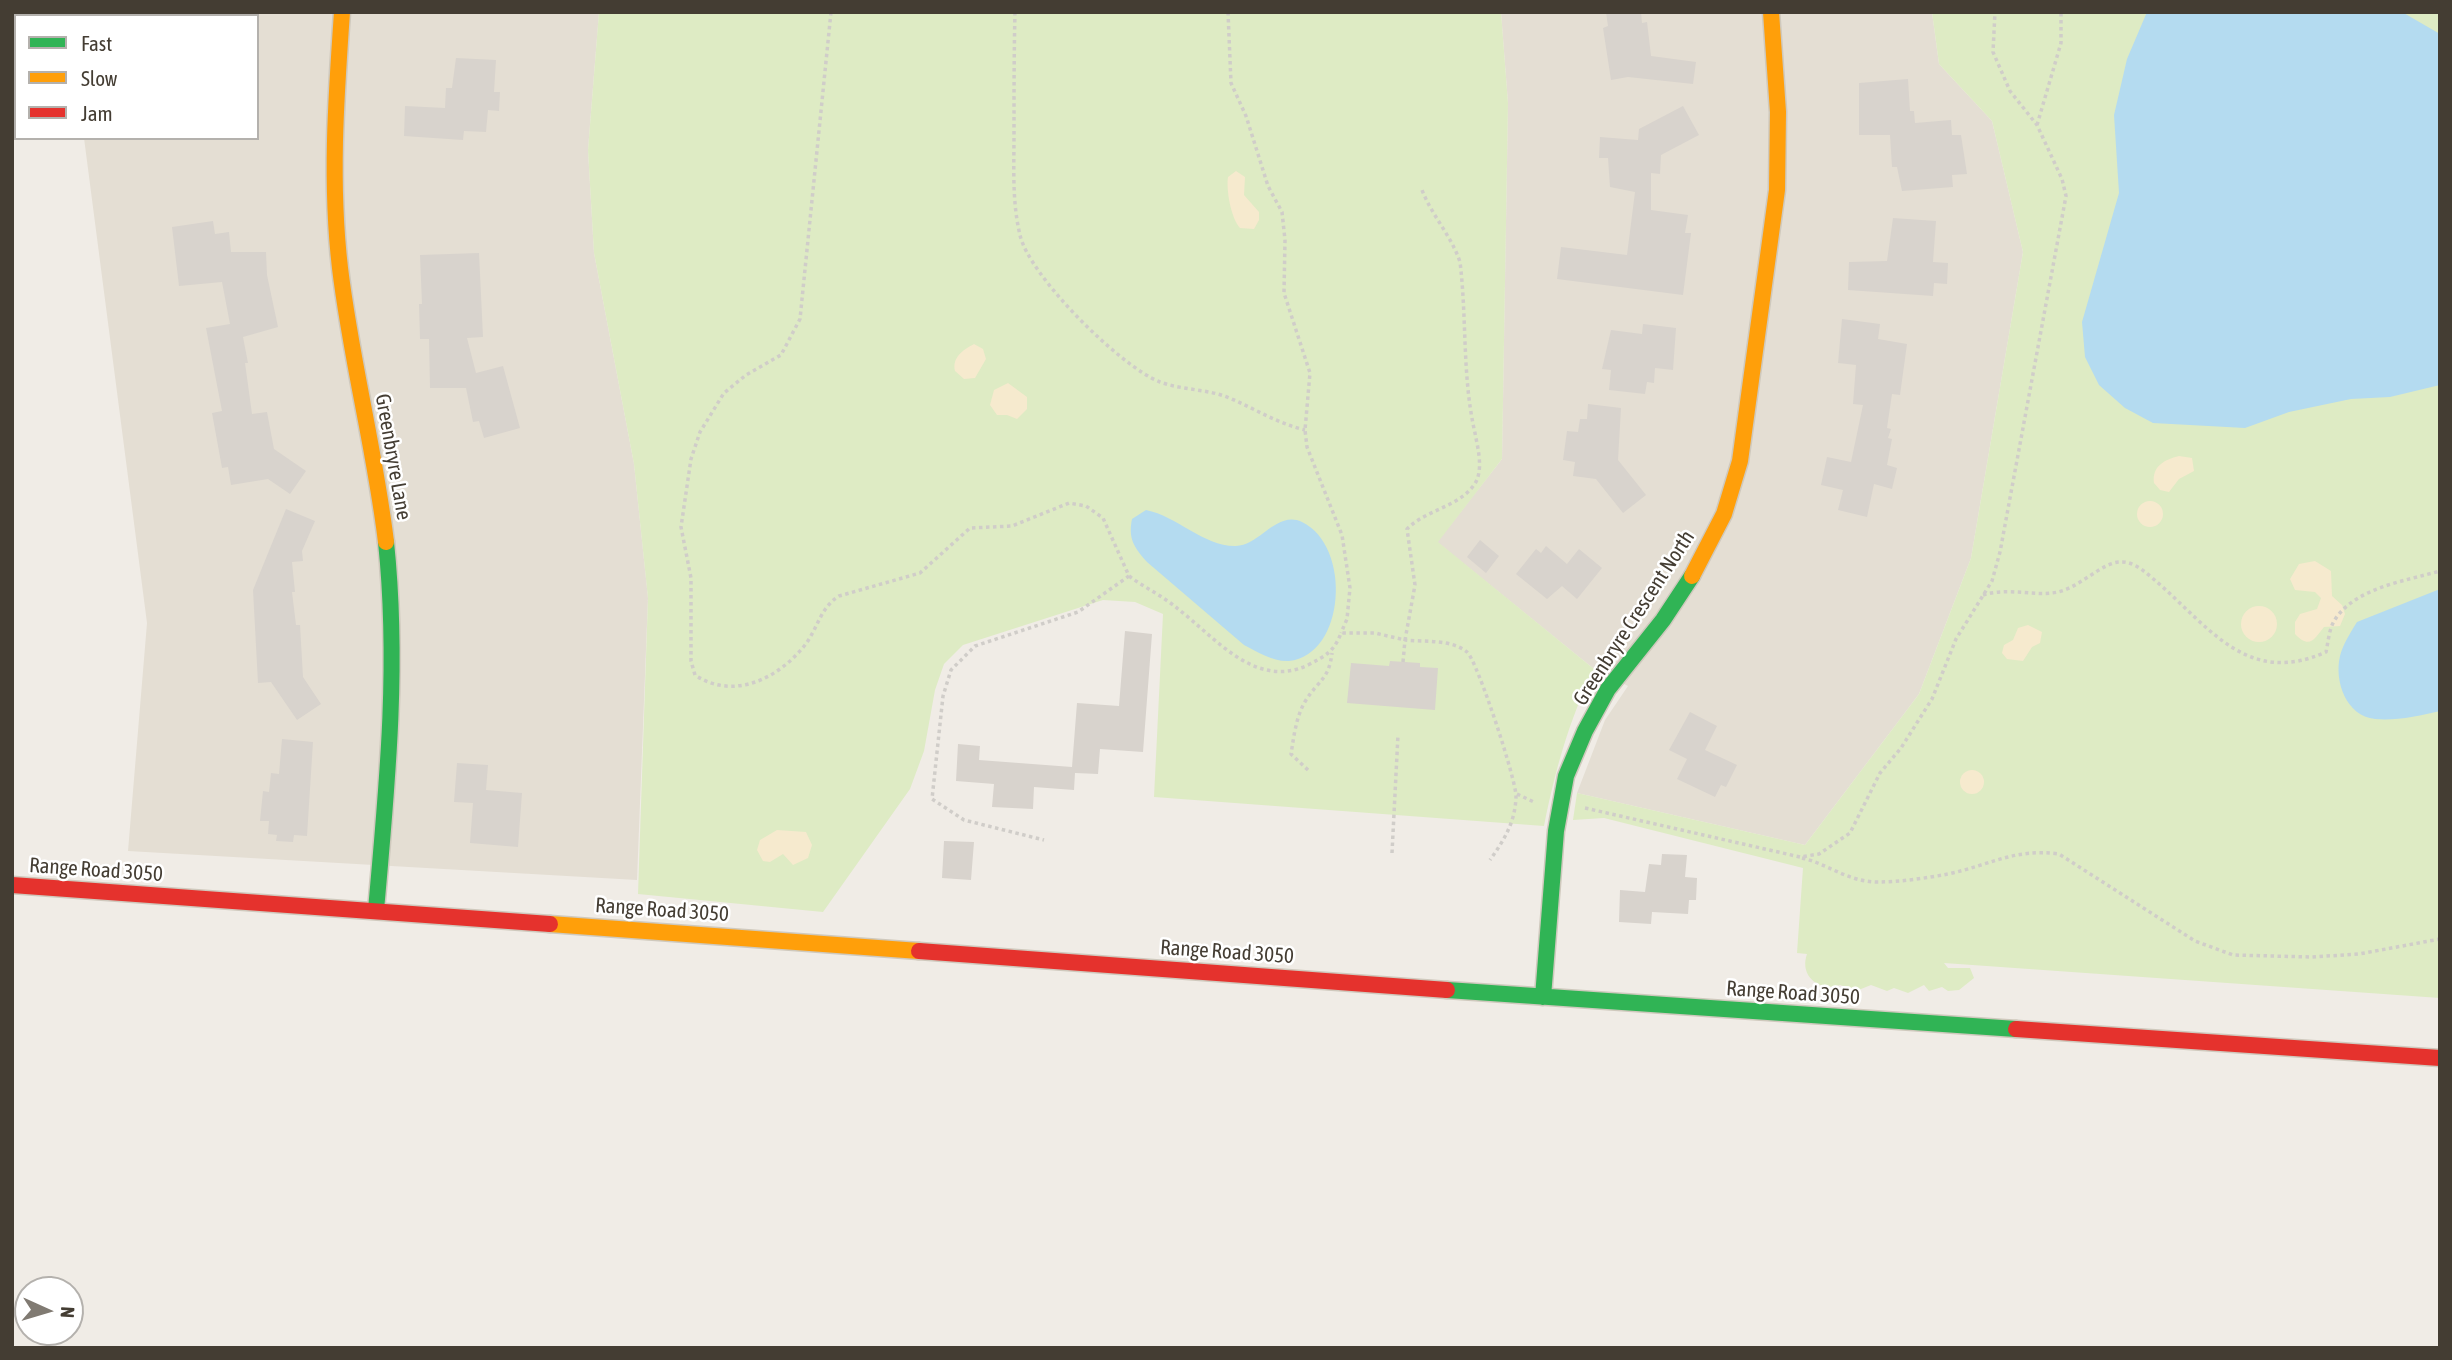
<!DOCTYPE html>
<html>
<head>
<meta charset="utf-8">
<style>
  body { margin:0 }
  #map { position:relative; width:2452px; height:1360px; overflow:hidden; background:#f0ece6; font-family:"Asap Condensed",sans-serif }
  canvas { display:block }
  .frame { position:absolute; inset:0; border:14px solid #443d33; pointer-events:none }
  .legend { position:absolute; left:14px; top:14px; width:245px; height:126px; box-sizing:border-box; background:#fff; border:2px solid #b4b1ad; margin:0; padding:9px 12px; list-style:none; font-size:21px; color:#443d33 }
  .legend li { display:flex; align-items:center; gap:14px; height:35px }
  .legend b { width:35px; border:2px solid #b4b1ad }
  .north { position:absolute; left:14px; top:1276px; width:70px; height:70px; box-sizing:border-box; background:#fff; border:2px solid #b4b1ad; border-radius:50%; rotate:94deg; font-size:19px; font-weight:700; line-height:28px; text-align:center; color:#443d33 }
  .north::after { content:''; display:block; margin:auto; width:24px; height:32px; background:#807a72; clip-path:polygon(50% 0,100% 100%,50% 72%,0 100%) }
</style>
</head>
<body>
<div id="map">
<canvas width="2452" height="1360"></canvas>
<div class="frame"></div>
<ul class="legend">
<li><b style="height:9px;background:#30b455"></b>Fast</li>
<li><b style="height:9px;background:#ff9f0a"></b>Slow</li>
<li><b style="height:9px;background:#e5322d"></b>Jam</li>
</ul>
<div class="north">N</div>
</div>
<script>
const c = document.querySelector('canvas').getContext('2d');
c.lineJoin = 'round';
function fillPath(path, color) {
  c.fillStyle = color;
  c.fill(path, 'evenodd');
}
function trace(path, color, width, dash) {
  c.strokeStyle = color;
  c.lineWidth = width;
  c.lineCap = dash ? 'butt' : 'round';
  c.setLineDash(dash || []);
  c.stroke(path);
}
function label(font, color, halo, rows, align = 'center') {
  c.font = font + ' "Asap Condensed",sans-serif';
  c.lineWidth = 5;
  c.setLineDash([]);
  c.textBaseline = 'middle';
  c.strokeStyle = halo;
  c.fillStyle = color;
  for (const [text, x, y, turn = 0] of rows) {
    c.save();
    c.translate(x, y);
    c.rotate((+turn || 0) * Math.PI / 180);
    c.textAlign = isNaN(turn) ? turn : align;
    if (halo) c.strokeText(text, 0, 0);
    c.fillText(text, 0, 0);
    c.restore();
  }
}
fillPath(new Path2D(`
  M87,12H599L588,150L594,253L634,464L648,598L637,880L128,851L147,623L84,138H257V16H87Z
  M1501,12H1932L1939,64L1992,121L2023,252L1971,558L1919,694L1805,845L1577,793L1605,720L1628,686L1594,669L1437,542L1502,459L1508,103Z`), '#e4ded3');
fillPath(new Path2D(`
  M599,12H1501L1508,103L1502,459L1438,542L1594,669C1569,720 1555,771 1544,826L1154,797L1163,614L1135,602L1103,600L963,645L944,664L935,690L924,751L910,789L823,912L638,894L648,598L634,464L594,253L588,150Z
  M1932,12H2440V998L1944,963L1948,968H1970L1974,978L1959,990L1948,991L1942,987L1929,991L1924,985L1908,993L1894,988L1887,991L1871,985L1856,991L1840,985C1819,992 1799,976 1807,954L1797,953L1803,868L1604,818L1573,820L1577,793L1805,845L1919,694L1971,558L2023,252L1992,121L1939,64Z`), '#deebc4');
fillPath(new Path2D(`
  M1236,171L1245,177L1244,195L1259,212V220L1254,229L1240,228C1231,218 1226,190 1228,177Z
  M974,344L983,349L986,359L975,378L964,379L955,371C952,357 963,350 974,344Z
  M1008,383L1027,397V409L1017,419L1007,415H997L990,405L994,390Z
  M2179,456L2192,458L2194,471L2179,479L2169,492L2160,490L2154,483C2152,466 2164,460 2179,456Z
  M2137 514a13 13 0 1 1 26 0a13 13 0 1 1-26 0Z
  M2315,561L2331,571L2332,596L2342,605L2345,614L2340,626L2324,627C2315,638 2310,650 2295,634V622L2300,614L2317,609L2321,598L2315,592L2295,590L2290,579L2299,564Z
  M2241 624a18 18 0 1 1 36 0a18 18 0 1 1-36 0Z
  M2028,625L2042,632L2040,643L2032,647L2023,661L2007,659L2002,653L2004,645L2013,640L2018,628Z
  M1960 782a12 12 0 1 1 24 0a12 12 0 1 1-24 0Z
  M777,830L806,832L812,845L808,858L793,865L783,854L770,862L763,861L757,850L760,840Z`), '#f6eace');
fillPath(new Path2D(`
  M2147,12H2402L2440,34V385L2390,397L2351,399L2289,412L2245,428L2153,423L2125,408L2099,385L2085,357L2082,322L2119,193L2114,115L2127,59Z
  M1146,510C1177,516 1203,546 1235,546C1259,547 1276,510 1302,522C1352,546 1346,655 1289,661C1274,662 1257,652 1244,645L1147,562C1134,547 1128,539 1132,519Z
  M2440,589V711C2420,716 2395,721 2375,719C2346,716 2334,681 2340,656C2343,644 2351,632 2357,622Z`), '#b4dbf0');
fillPath(new Path2D(`
  M1606,12H1641L1642,23L1647,22L1651,56L1696,62L1693,84L1628,77L1611,80L1603,28L1608,26Z
  M456,58L496,60L494,92H500L499,111L488,110L486,132L464,131L463,140L404,136L405,106L445,108L446,88H452Z
  M1908,79L1910,111H1914L1915,123L1951,120L1952,135H1961L1967,174L1952,175L1953,187L1902,191L1897,167H1892L1890,135H1859V83Z
  M1683,106L1699,135L1661,155L1660,174L1651,173V210L1688,215L1685,233H1691L1683,295L1557,279L1561,247L1627,255L1635,192L1610,187L1608,158H1599L1600,137L1638,140L1639,129Z
  M1893,218L1936,221L1933,262L1948,263L1947,284L1934,283L1933,296L1848,290L1849,262L1887,261Z
  M213,221L215,234L229,232L231,252H266L267,275L278,327L243,337L248,363H245L252,414L267,412L274,449L306,471L290,494L268,479L231,485L228,467L222,468L212,413L222,411L206,328L230,324L222,282L179,286L172,227Z
  M479,253L483,337L467,338L476,373L503,366L520,428L484,438L479,421L473,422L466,388H430L429,339H420L419,304H422L420,255Z
  M1842,319L1880,324L1878,339L1907,344L1900,395L1892,394L1887,428L1891,429L1888,438L1892,439L1887,465L1897,468L1892,489L1874,484L1867,517L1838,510L1843,490L1821,485L1827,457L1851,462L1863,405L1853,404L1856,365L1838,363Z
  M1643,324L1676,328L1673,370L1655,368L1654,383L1647,382L1645,394L1609,390L1611,370L1602,369L1611,330L1642,334Z
  M1588,404L1621,408L1618,460L1646,495L1623,513L1596,479L1573,476L1575,462L1563,460L1567,431L1578,432L1580,419H1587Z
  M286,509L315,521L302,551L303,561L292,562L295,592H292L296,625H300L303,677L321,704L297,720L271,682L258,683L253,590Z
  M1480,540L1499,556L1486,573L1467,557Z
  M1546,546L1567,564L1579,549L1602,568L1577,599L1562,586L1547,599L1516,574L1536,549L1541,553Z
  M1125,631L1152,634L1143,752L1100,749L1098,774L1075,773L1074,790L1034,787L1033,809L992,807L994,784L956,781L958,744L980,746L979,760L1072,767L1077,703L1119,706Z
  M1390,661L1420,663V667L1438,668L1435,710L1347,703L1351,663L1389,666Z
  M1690,712L1717,726L1705,750L1737,765L1726,787L1721,785L1715,797L1677,779L1687,759L1669,750Z
  M282,739L313,742L307,836L294,835L293,842L276,841L277,835L268,834L269,821H260L263,791L269,792L271,773L279,774Z
  M457,763L488,765L486,790L522,793L518,847L470,843L473,803L454,802Z
  M944,841L974,842L971,880L942,878Z
  M1662,854L1687,855L1685,877L1697,878L1696,900H1689L1688,914L1652,912L1651,924L1619,922L1620,890L1645,892L1649,864L1661,865Z`), '#d8d3cd');
const fast = new Path2D(`
  M376,910C387,787 399,666 386,542
  M1447,990L2016,1029
  M1543,997L1556,831L1566,776L1585,731L1608,689L1663,620L1692,576`);
const slow = new Path2D(`
  M342,12C336,98 330,182 340,268C351,360 375,450 386,542
  M1692,576L1724,514L1740,461L1777,190L1778,112L1771,12
  M550,924L919,951`);
const jam = new Path2D(`
  M12,885L550,924
  M919,951L1447,990
  M2016,1029L2440,1058`);
trace(fast, '#cfc9bd', 19);
trace(slow, '#cfc9bd', 19);
trace(jam, '#cfc9bd', 19);
trace(new Path2D(`
  M831,12L800,319L781,355L746,375L724,393L700,432L691,459L681,527L691,578V661L695,675C734,701 779,678 805,645C818,628 820,608 839,596L920,573L970,528L1012,526L1069,503L1086,506L1103,518L1129,576L1078,612L975,646L951,670L943,696L932,799L964,820L1044,840
  M1015,12C1014,53 1014,94 1014,134C1014,168 1012,202 1020,235C1029,276 1121,367 1160,382C1182,390 1206,389 1227,397C1254,408 1276,423 1305,430
  M1228,12L1231,83L1246,116L1268,186L1282,212L1285,240L1284,293L1310,373L1305,430L1307,447L1342,535L1350,588L1347,619L1341,633
  M2037,125L2061,43V12
  M1129,576C1145,588 1163,596 1178,609C1215,637 1255,690 1308,665C1325,656 1334,652 1341,633H1375L1405,640L1415,585L1407,529C1427,509 1457,508 1474,485C1484,471 1478,449 1475,433C1462,377 1467,319 1460,262C1451,235 1432,216 1422,190
  M1983,595C2010,587 2034,597 2058,592C2080,587 2103,562 2120,562C2135,561 2147,574 2157,582C2210,628 2248,687 2326,652C2328,643 2329,630 2334,621C2354,588 2405,581 2440,571
  M1403,662L1405,640C1425,642 1451,639 1467,652C1477,660 1517,782 1516,797C1515,823 1504,840 1490,860
  M1308,770L1291,754C1294,736 1296,716 1306,700C1319,680 1329,679 1332,653
  M1517,794L1536,803
  M1585,808L1800,857L1819,854L1850,833L1880,773L1901,748L1932,699L1956,639L1992,581L2000,552L2066,196L2062,179L2037,125L2010,91L1993,52L1995,12
  M1392,853L1398,735
  M1802,858C1828,864 1848,882 1878,882C1900,882 1927,878 1948,874C1990,865 2015,848 2059,854L2195,941L2233,955L2312,957L2359,954L2440,939`), '#d0cdc9', 3.5, [3.5, 3.5]);
trace(fast, '#30b455', 16);
trace(slow, '#ff9f0a', 16);
trace(jam, '#e5322d', 16);
label('21px', '#443d33', '#fff', [
  ["Greenbryre Lane",393,457,80],
  ["Greenbryre Crescent North",1634,618,-57],
  ["Range Road 3050",96,870,4],
  ["Range Road 3050",662,910,4],
  ["Range Road 3050",1227,952,4],
  ["Range Road 3050",1793,993,4]
]);
</script>
</body>
</html>
